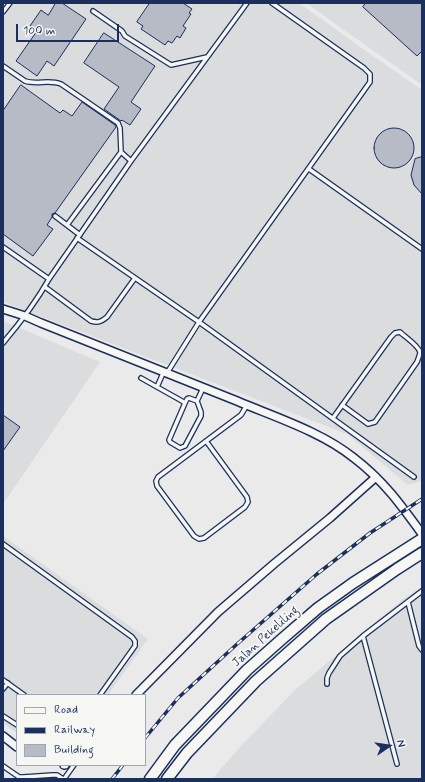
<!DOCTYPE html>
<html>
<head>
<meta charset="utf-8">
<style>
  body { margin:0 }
  #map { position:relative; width:425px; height:782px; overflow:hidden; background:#e9eae9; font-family:Mynerve,sans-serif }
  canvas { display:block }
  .frame { position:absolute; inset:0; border:4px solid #1b2f5e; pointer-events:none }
  .legend { position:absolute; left:16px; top:694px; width:130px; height:72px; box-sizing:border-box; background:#f6f6f2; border:1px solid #9ea6b7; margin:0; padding:5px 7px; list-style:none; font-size:12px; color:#1b2f5e }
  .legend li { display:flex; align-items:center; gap:8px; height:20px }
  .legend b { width:20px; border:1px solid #9ea6b7 }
  .north { position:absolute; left:369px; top:726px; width:40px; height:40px; -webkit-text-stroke:3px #f6f6f2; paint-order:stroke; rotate:77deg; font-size:11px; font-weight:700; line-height:16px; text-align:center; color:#1b2f5e }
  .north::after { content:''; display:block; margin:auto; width:14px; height:18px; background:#1b2f5e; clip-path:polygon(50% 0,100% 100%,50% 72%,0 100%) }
  .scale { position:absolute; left:16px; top:24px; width:103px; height:18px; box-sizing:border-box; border:2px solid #1b2f5e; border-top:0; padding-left:5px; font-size:12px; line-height:14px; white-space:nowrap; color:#1b2f5e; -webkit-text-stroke:3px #f6f6f2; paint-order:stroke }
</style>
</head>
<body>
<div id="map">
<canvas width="425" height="782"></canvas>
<div class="frame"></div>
<ul class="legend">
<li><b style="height:5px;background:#f6f6f2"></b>Road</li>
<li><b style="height:5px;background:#1b2f5e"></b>Railway</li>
<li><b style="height:11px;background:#b6bbc6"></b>Building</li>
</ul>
<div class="north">N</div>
<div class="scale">100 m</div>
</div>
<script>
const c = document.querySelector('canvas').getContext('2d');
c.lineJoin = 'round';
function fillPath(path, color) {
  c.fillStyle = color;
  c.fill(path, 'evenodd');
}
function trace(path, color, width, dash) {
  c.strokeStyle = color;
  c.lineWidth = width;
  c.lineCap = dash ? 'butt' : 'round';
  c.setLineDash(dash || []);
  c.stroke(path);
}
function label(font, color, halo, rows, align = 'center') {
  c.font = font + ' Mynerve,sans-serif';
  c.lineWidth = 4;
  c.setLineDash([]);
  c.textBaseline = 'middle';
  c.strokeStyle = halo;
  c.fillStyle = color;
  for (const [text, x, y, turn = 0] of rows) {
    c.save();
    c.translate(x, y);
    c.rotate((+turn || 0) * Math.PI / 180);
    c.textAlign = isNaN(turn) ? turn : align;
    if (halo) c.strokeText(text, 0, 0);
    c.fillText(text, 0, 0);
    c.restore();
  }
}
fillPath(new Path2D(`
  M3,3H299L366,51L422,90V481L408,485L347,434L3,302Z
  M306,3H422V85Z
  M3,321L100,362L3,504Z
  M3,536L148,639L108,695H17V733L3,723Z
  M422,587V779H212L240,747L295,690L403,599Z`), '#dadcde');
const building = new Path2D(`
  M56,3H62L86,19L54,66L47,61L37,76L16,61L37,31L30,26L41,10L48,15Z
  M150,3H183L192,9L189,13L191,14L183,26L186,28L180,38L177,36L172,43L168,41L165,45L141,29L143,26L137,22Z
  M366,3H422V51L417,56L363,7Z
  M104,33L155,66L131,102L141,109L130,125L122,120L121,121L104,109L119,87L84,63Z
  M21,85L60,113L63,110L72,116L82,102L115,125L116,127L55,213L52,214V217L47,225L53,229L33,256L3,234V111Z
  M374 148a20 20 0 1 1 40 0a20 20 0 1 1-40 0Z
  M422,157V194L414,185L411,175L415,159Z
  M3,415L20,427L3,451Z`);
fillPath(building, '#b6bbc6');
trace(building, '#1b2f5e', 1);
const service = new Path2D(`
  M93,11L122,31L125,36L171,65L207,57
  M3,12L10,3
  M3,66L25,81C37,85 49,79 61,84L118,123L120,128L121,152L67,225
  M121,152L131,161
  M309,169L422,249
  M55,216L80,235
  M77,238L199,322L414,477
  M3,247L49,279
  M45,287L91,321C98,323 101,322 107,317L135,278
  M3,343C20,323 36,302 49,279L131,161L247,3
  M167,373L199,322L370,82V74L364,68L272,3
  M141,378L182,401L185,403L187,399L189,398L197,401
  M157,387L164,371
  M185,403L169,440L170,442L180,448L185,446L201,416V412L197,401L203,388
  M333,418L391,337L395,333L400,332C405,337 418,345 420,352C420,355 418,359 417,362L375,422L368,424L342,405
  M206,441L247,497L248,502L245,507L204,538L199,539L194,536L157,486L156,481L158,477L241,415L247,405
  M3,544L132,637L135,641V646L100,695
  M408,602L419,646L422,650
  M363,636L397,764
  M3,680L24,695
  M327,684V678L329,673L340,656L363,636L422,591
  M3,689L8,683
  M3,716L17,725
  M3,766L19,777H23L53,775H57L63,779
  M64,779L74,765`);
const minor = new Path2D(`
  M3,309L25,316L41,323C106,349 172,375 237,401C275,417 322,432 354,458C383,480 401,505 422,534
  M136,695L218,612L275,563L330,518L376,477
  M3,736L17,747
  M64,765H65`);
const primary = new Path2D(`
  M150,779L175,745L247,670L282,639L318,608L353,583L422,539
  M167,779L187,753L256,681L326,619L397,569L422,553`);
trace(service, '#1b2f5e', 6);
trace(minor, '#1b2f5e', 10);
trace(primary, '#1b2f5e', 13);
trace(service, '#f6f6f2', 3.5);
trace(minor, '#f6f6f2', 7);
trace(primary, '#f6f6f2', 10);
const rail = new Path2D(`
  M145,738L178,698L236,645L317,574L370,533L422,499
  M112,779L123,765`);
trace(rail, '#1b2f5e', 3.5);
trace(rail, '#f6f6f2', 2, [6]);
label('12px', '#1b2f5e', '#f6f6f2', [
  ["Jalan Pekeliling",266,637,-42]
]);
</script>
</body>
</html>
